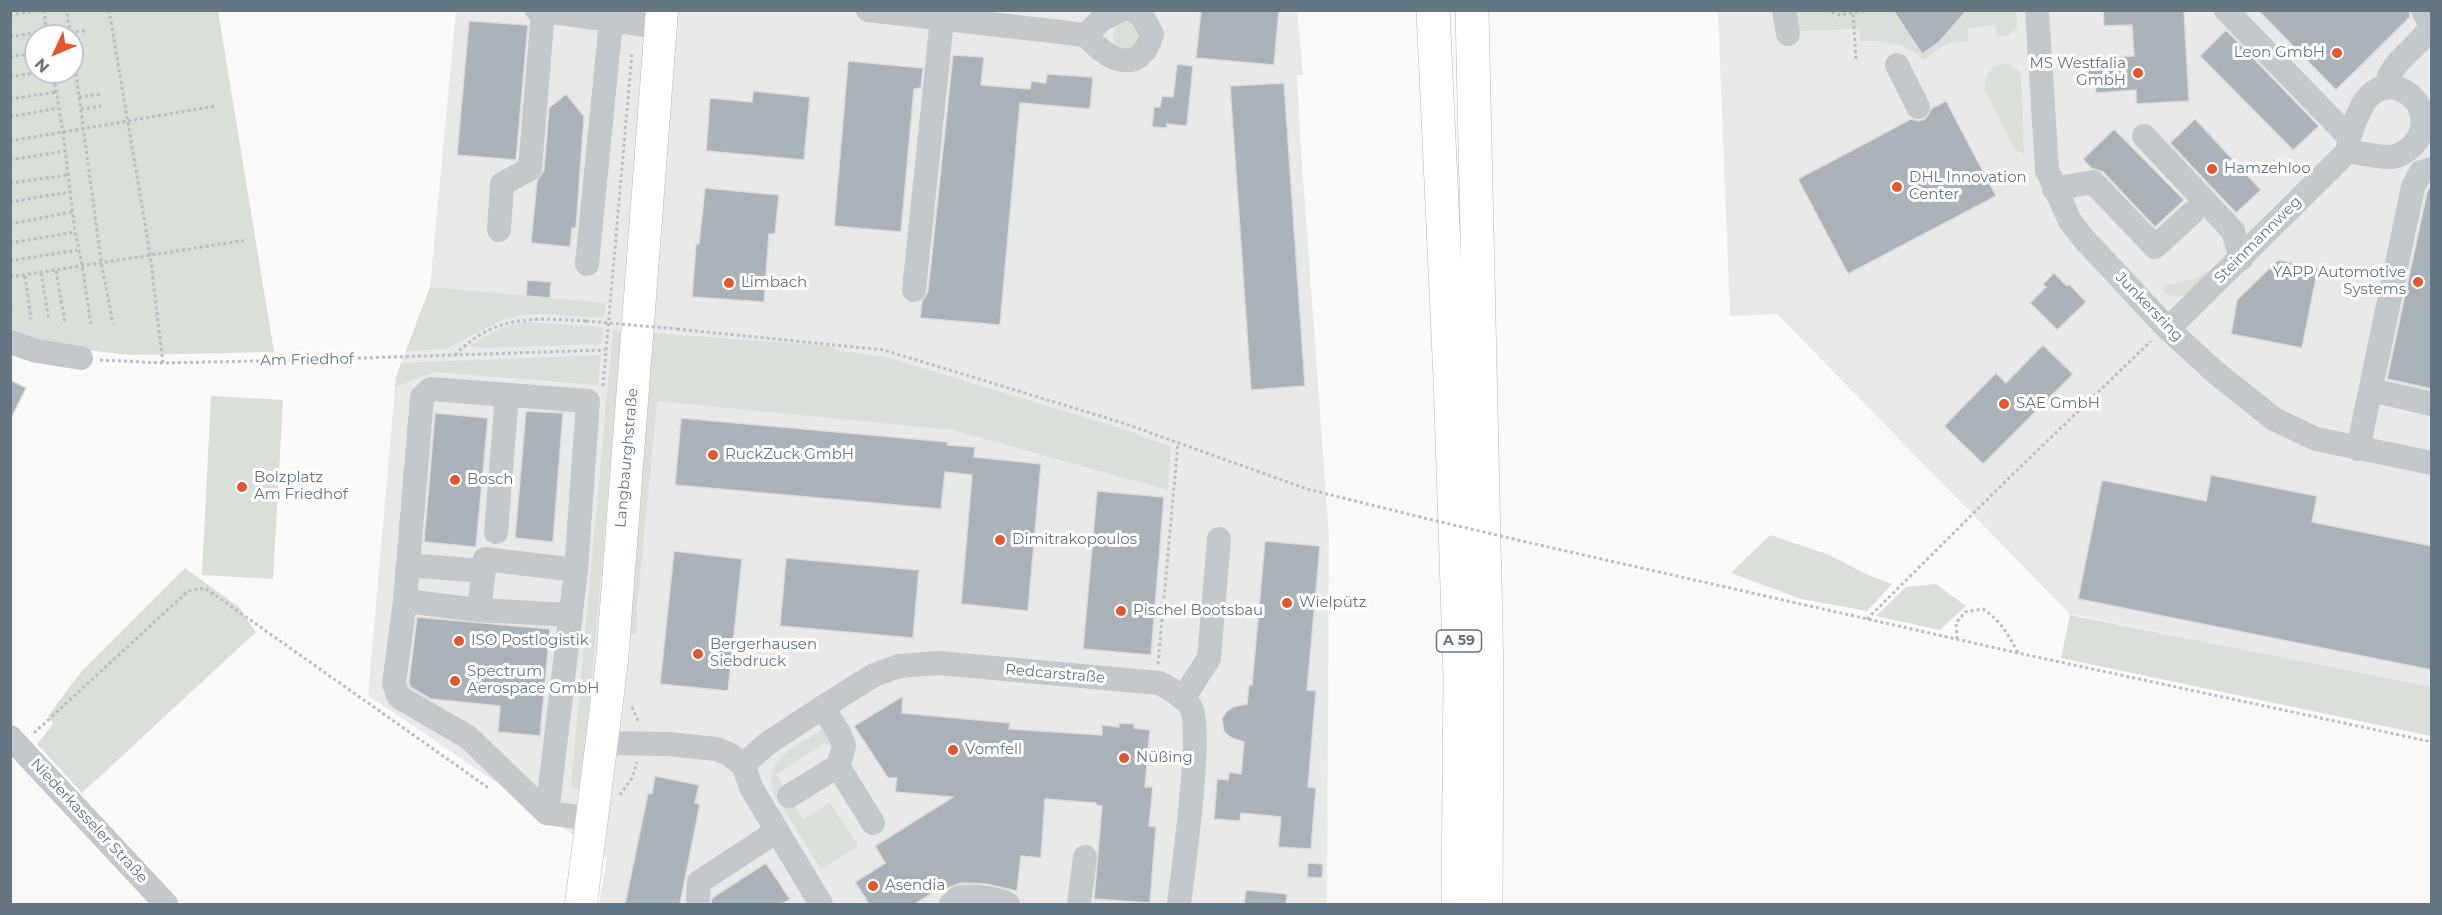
<!DOCTYPE html>
<html>
<head>
<meta charset="utf-8">
<style>
  body { margin:0 }
  #map { position:relative; width:2442px; height:915px; overflow:hidden; background:#fafaf8; font-family:Montserrat,sans-serif }
  canvas { display:block }
  .frame { position:absolute; inset:0; border:12px solid #657683; pointer-events:none }
  .north { position:absolute; left:24px; top:24px; width:60px; height:60px; box-sizing:border-box; background:#fff; border:2px solid #c1c8cd; border-radius:50%; rotate:226deg; font-size:16px; font-weight:700; line-height:24px; text-align:center; color:#657683 }
  .north::after { content:''; display:block; margin:auto; width:21px; height:27px; background:#e4572e; clip-path:polygon(50% 0,100% 100%,50% 72%,0 100%) }
</style>
</head>
<body>
<div id="map">
<canvas width="2442" height="915"></canvas>
<div class="frame"></div>
<div class="north">N</div>
</div>
<script>
const c = document.querySelector('canvas').getContext('2d');
c.lineJoin = 'round';
function fillPath(path, color) {
  c.fillStyle = color;
  c.fill(path, 'evenodd');
}
function trace(path, color, width, dash) {
  c.strokeStyle = color;
  c.lineWidth = width;
  c.lineCap = dash ? 'butt' : 'round';
  c.setLineDash(dash || []);
  c.stroke(path);
}
function label(font, color, halo, rows, align = 'center') {
  c.font = font + ' Montserrat,sans-serif';
  c.lineWidth = 6;
  c.setLineDash([]);
  c.textBaseline = 'middle';
  c.strokeStyle = halo;
  c.fillStyle = color;
  for (const [text, x, y, turn = 0] of rows) {
    c.save();
    c.translate(x, y);
    c.rotate((+turn || 0) * Math.PI / 180);
    c.textAlign = isNaN(turn) ? turn : align;
    if (halo) c.strokeText(text, 0, 0);
    c.fillText(text, 0, 0);
    c.restore();
  }
}
fillPath(new Path2D(`
  M456,11H1297L1303,75H1297L1300,136L1329,536L1327,904H599L607,858L368,695L396,377L430,287Z
  M1718,11H2431V688L2070,614L1777,314L1730,316Z`), '#e8e9e9');
fillPath(new Path2D(`
  M11,11H218L274,352L131,355L68,348L11,330ZM36,36H72V72H36Z
  M1794,11H2016L2017,28L2006,36L1997,37L1995,25L1968,28V41L1948,43L1923,60C1907,43 1883,40 1860,41L1859,29L1797,31Z
  M1113 35a13 13 0 1 1 26 0a13 13 0 1 1-26 0Z
  M2007,63L2021,73L2024,154L2014,149L1985,91V78L1993,67Z
  M2208,271L2209,276C2195,289 2184,302 2164,293L2163,289L2166,285L2195,279Z
  M430,287L606,303L604,318L539,314L521,315L502,320L445,349L406,351Z
  M524,322L603,327L602,344L476,348L470,345L504,327Z
  M613,330L620,331V352L582,792L571,786Z
  M653,333L829,346L840,351L886,357L1126,430L1171,447L1168,490L953,430L657,401L637,607V634H631L627,612Z
  M601,355L598,385L435,372L395,387L396,377L401,363Z
  M211,396L283,400L273,579L202,575Z
  M1770,535L1827,554L1868,575L1892,584L1867,611L1801,599L1731,573Z
  M185,568L239,607L256,632L82,793L37,744L53,724L48,716L81,672Z
  M1936,584L1966,606L1940,630L1876,616L1906,587Z
  M2070,615L2431,687V736L2061,658Z
  M824,729L833,745L823,744L776,775L803,819L830,803L858,846L821,869L773,792C762,758 801,744 824,729Z`), '#dadfd7');
const building = new Path2D(`
  M1201,10H1279L1274,65L1196,58Z
  M1893,10H1967L1939,42L1922,54Z
  M2103,10H2184L2189,101L2136,104V90L2096,93L2095,82L2083,76L2094,67V58L2134,56L2132,25L2104,26Z
  M2258,10H2409L2410,17L2336,90Z
  M469,21L528,25L516,160L457,155Z
  M2226,30L2319,126L2293,150L2200,56Z
  M953,55L984,57L981,85L1030,89L1031,81L1046,83L1047,74L1093,77L1090,109L1020,103L1000,325L920,318L922,301L928,291Z
  M848,61L923,68L921,88L914,89L901,232L834,226Z
  M1177,64L1193,66L1187,126L1167,124V128L1152,127L1154,107H1160L1162,96L1173,97Z
  M1284,83L1305,386L1251,390L1230,86Z
  M753,91L810,97L804,160L706,151L710,98L752,102Z
  M566,94L584,116L576,228H572L570,247L531,243L537,181L544,170L549,108Z
  M1946,101L1996,196L1848,274L1798,179L1911,119L1918,121L1925,119L1932,108Z
  M2195,119L2261,190L2236,213L2170,143Z
  M2114,129L2184,200L2155,227L2103,172L2091,168L2083,159Z
  M2432,184V389L2387,379L2427,192Z
  M705,188L779,195L775,234H769L764,302L692,297L696,244H699Z
  M2278,260L2318,268L2302,348L2231,334L2237,300Z
  M2054,273L2067,286L2069,284L2086,302L2057,330L2030,303L2046,287L2043,284Z
  M527,280L551,282L550,298L526,296Z
  M2043,345L2073,374L1983,464L1944,426L1996,373L2006,383Z
  M10,380L26,388L10,420Z
  M526,411L563,413L553,542L515,538Z
  M435,413L488,418L476,547L424,542Z
  M681,418L948,442L947,445L975,447L974,457L1041,464L1028,611L961,604L972,475L945,472L941,509L675,485Z
  M2211,475L2317,496L2312,522L2432,546V670L2078,599L2102,480L2206,501Z
  M1097,491L1164,497L1151,655L1083,649Z
  M1265,541L1320,546L1307,690L1316,691L1308,787L1316,788L1311,849L1278,847L1281,817L1241,813L1240,821L1214,819L1217,779L1228,780L1229,772L1241,774L1244,742L1232,738L1224,732L1222,719L1226,712L1233,707L1247,704L1249,685H1252Z
  M674,551L742,559L728,691L660,684Z
  M786,558L919,570L913,638L780,626Z
  M417,617L550,629L540,736L498,732L500,706L431,699L410,687L409,682Z
  M903,696L902,713L1010,723L1009,729L1102,735V725L1119,727V723L1134,724V728L1150,730L1145,787H1153L1149,826L1156,827L1150,903L1094,899L1102,806L1096,805V803L1045,799L1041,858L1021,856L1017,891L986,884L962,883L934,892L915,904H869L855,882L885,863L875,846L953,797L895,792L897,778H888L854,726Z
  M655,776L699,785L695,803L700,804L680,904H625L648,793L652,794Z
  M766,863L790,899L782,904H711L712,898Z
  M1308,863L1323,864L1322,878L1307,877Z
  M1246,890L1287,894L1286,904H1244Z`);
fillPath(building, '#aab3b9');
trace(building, '#dcdcda', 1.5);
const major = new Path2D(`
  M581,904L612,661L662,10`);
const highway = new Path2D(`
  M1433,10L1450,377L1460,677L1458,904
  M1472,10L1487,674L1486,904`);
trace(major, '#b5babe', 33);
trace(highway, '#b4b9bd', 34);
trace(new Path2D(`
  M44,10L47,36
  M63,10L67,12L71,36
  M109,10L150,254L163,363
  M1826,10L1840,15L1868,10
  M1853,14L1856,59
  M10,15L41,10
  M70,32L87,31
  M10,37L46,31
  M72,44L101,261L113,324
  M10,57L36,53
  M53,72L63,133L75,232L82,264L91,325
  M10,77L39,72
  M79,97L102,94
  M10,99L56,92
  M81,109L101,106
  M10,117L58,108
  M10,141L216,106
  M10,160L65,151
  M10,183L68,175
  M10,202L70,192
  M10,224L72,212
  M10,243L74,232
  M10,261L77,250
  M56,271L65,323
  M41,273L49,320
  M25,276L31,319
  M10,277L247,240
  M10,306L12,312
  M677,329L884,350L1123,423L1307,489L1424,518
  M455,355C495,314 534,318 586,321
  M100,360L163,363L302,360L605,350
  M603,386L632,52
  M1535,544L2018,653L2432,742
  M1867,619L2010,477L2151,341
  M1957,639L1956,623L1965,612L1983,609C2001,621 2008,634 2018,653
  M1158,664L1178,443
  M632,707L639,723
  M34,733L188,591L205,588L490,789
  M620,795L632,778L637,762`), '#bbbfc2', 3, [3, 3]);
trace(new Path2D(`
  M537,10L661,27
  M868,10L1086,35C1107,60 1140,77 1152,34L1142,16L1132,10
  M1784,10L1788,34
  M2037,10L2047,170L2070,221L2084,239L2168,329L2215,372L2274,419L2316,439L2432,463
  M2226,10L2348,136
  M1086,35L1101,20L1121,10
  M1897,65L1918,107
  M2386,87C2390,60 2418,49 2431,26L2423,10
  M2144,136L2233,231L2241,259
  M2054,189L2093,182L2155,247L2192,213
  M499,230L502,184L530,169L543,11
  M587,264L611,21
  M914,290L942,19
  M2168,329L2348,151C2348,134 2354,123 2361,108C2384,61 2442,103 2416,142C2409,150 2399,157 2389,157C2375,157 2361,153 2348,151
  M10,342L37,351L81,358
  M2371,390L2432,404
  M2358,449L2413,187L2421,172L2432,169
  M496,532L507,395
  M408,565L484,571
  M405,601L479,610L485,559L576,570L547,813L592,819
  M479,610L571,615
  M1183,699L1209,658L1219,539
  M10,737L166,904
  M601,743L668,744L716,749L729,754L743,765L752,789L821,904
  M743,765L768,743L823,707L874,675L899,666L939,663L1159,683C1170,689 1185,696 1191,708C1203,732 1183,870 1179,904
  M838,766L873,823
  M789,796L838,766L844,746L839,733L823,707
  M547,813L468,737L399,697L394,684L405,601L422,397L431,389L588,401L576,570
  M698,899L699,882L777,831
  M951,904C952,904 958,898 958,898C967,894 1001,899 1008,904
  M1079,904L1085,857`), '#c3c8cc', 24);
trace(major, '#fff', 32);
trace(highway, '#fff', 33);
trace(new Path2D(`
  M586,321L677,329
  M1424,518L1535,544`), '#bbbfc2', 3, [3, 3]);
for (const [x, y, r, color] of [
  [2337,53,6,"#e4572e"],
  [2138,73,6,"#e4572e"],
  [2212,169,6,"#e4572e"],
  [1897,187,6,"#e4572e"],
  [2418,282,6,"#e4572e"],
  [729,283,6,"#e4572e"],
  [2004,404,6,"#e4572e"],
  [713,455,6,"#e4572e"],
  [455,480,6,"#e4572e"],
  [242,487,6,"#e4572e"],
  [1000,540,6,"#e4572e"],
  [1287,603,6,"#e4572e"],
  [1121,611,6,"#e4572e"],
  [459,641,6,"#e4572e"],
  [698,654,6,"#e4572e"],
  [455,681,6,"#e4572e"],
  [953,750,6,"#e4572e"],
  [1124,758,6,"#e4572e"],
  [873,886,6,"#e4572e"]
]) {
  const dot = new Path2D();
  dot.arc(x, y, r, 0, 2 * Math.PI);
  c.fillStyle = color;
  c.fill(dot);
  trace(dot, '#fff', 2);
}
for (const [x, y, w] of [
  [1459,641,45]
]) {
  const box = new Path2D();
  box.roundRect(x - w / 2, y - 11, w, 22, 4.5);
  c.fillStyle = '#fff';
  c.fill(box);
  trace(box, '#657683', 1.5);
}
label('bold 14px', '#657683', null, [
  ["A 59",1459,641]
]);
label('15px', '#657683', '#fff', [
  ["Leon GmbH",2325,53,"right"],
  ["MS Westfalia",2126,64,"right"],
  ["GmbH",2126,81,"right"],
  ["Hamzehloo",2224,169],
  ["DHL Innovation",1909,178],
  ["Center",1909,195],
  ["YAPP Automotive",2406,273,"right"],
  ["Systems",2406,290,"right"],
  ["Limbach",741,283],
  ["SAE GmbH",2016,404],
  ["RuckZuck GmbH",725,455],
  ["Bolzplatz",254,478],
  ["Am Friedhof",254,495],
  ["Bosch",467,480],
  ["Dimitrakopoulos",1012,540],
  ["Wielpütz",1299,603],
  ["Pischel Bootsbau",1133,611],
  ["ISO Postlogistik",471,641],
  ["Bergerhausen",710,645],
  ["Siebdruck",710,662],
  ["Spectrum",467,672],
  ["Aerospace GmbH",467,689],
  ["Vomfell",965,750],
  ["Nüßing",1136,758],
  ["Asendia",885,886]
], 'left');
label('15px', '#657683', '#fff', [
  ["Steinmannweg",2258,240,-45],
  ["Junkersring",2149,307,46],
  ["Am Friedhof",307,360,-1],
  ["Langbaurghstraße",627,458,-85],
  ["Redcarstraße",1055,674,5],
  ["Niederkasseler Straße",89,821,47]
]);
</script>
</body>
</html>
